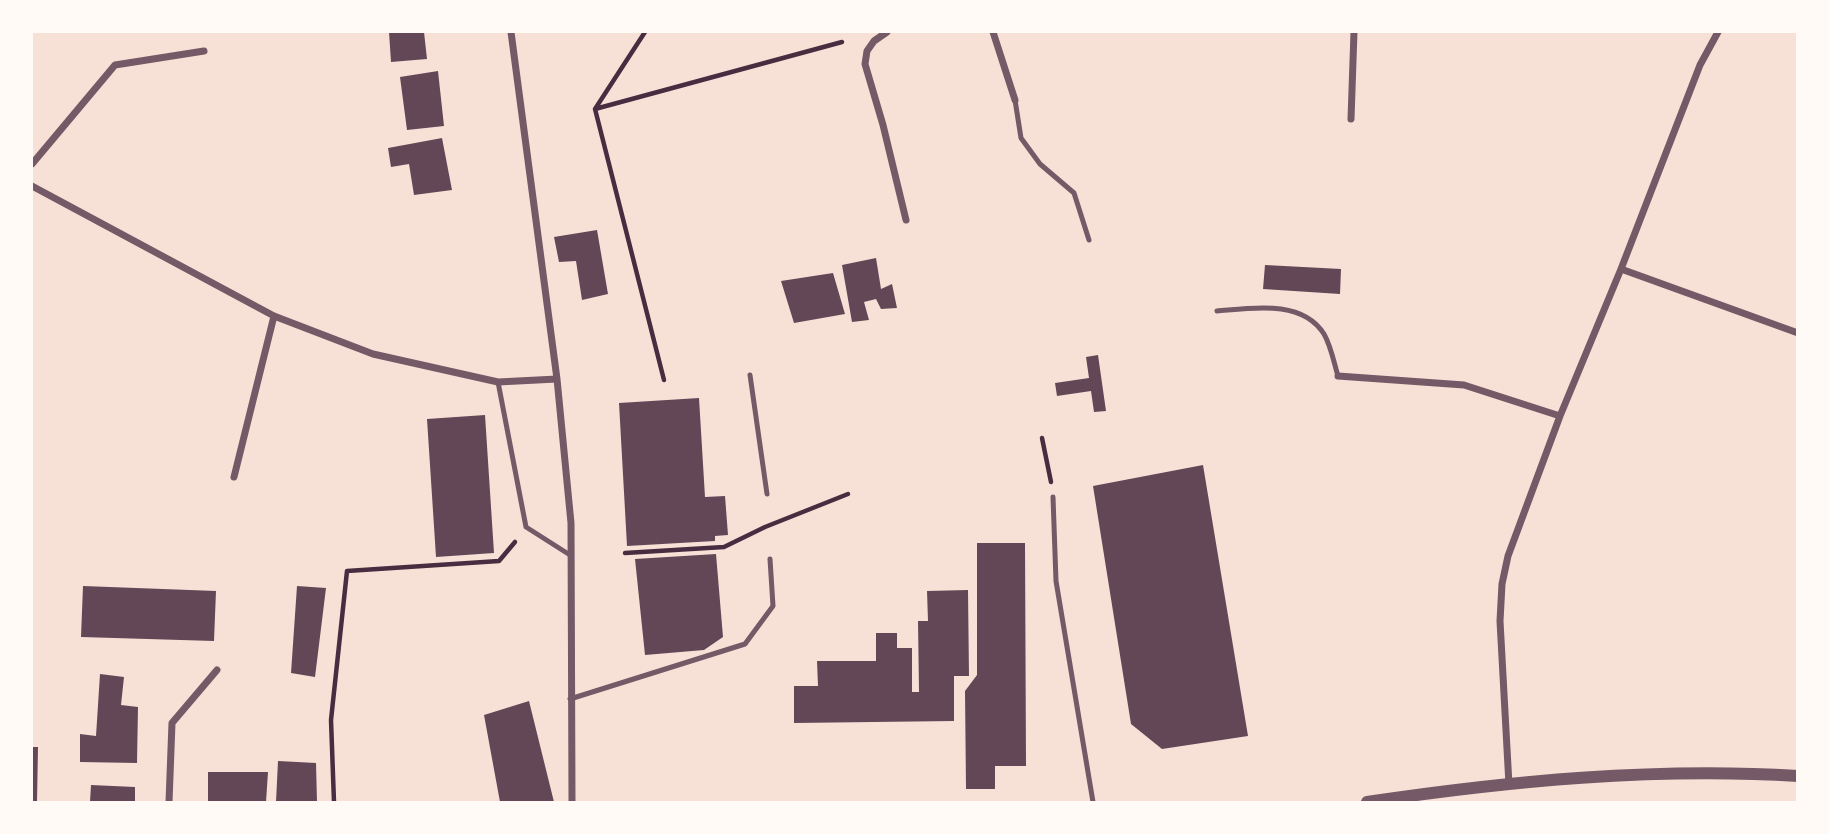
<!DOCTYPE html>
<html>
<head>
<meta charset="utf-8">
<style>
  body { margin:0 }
  #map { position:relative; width:1829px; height:834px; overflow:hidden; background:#f7e1d7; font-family:"DM Sans",sans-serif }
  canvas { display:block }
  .frame { position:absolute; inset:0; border:33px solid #fffaf5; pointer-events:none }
</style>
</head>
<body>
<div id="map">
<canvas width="1829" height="834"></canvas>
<div class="frame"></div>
</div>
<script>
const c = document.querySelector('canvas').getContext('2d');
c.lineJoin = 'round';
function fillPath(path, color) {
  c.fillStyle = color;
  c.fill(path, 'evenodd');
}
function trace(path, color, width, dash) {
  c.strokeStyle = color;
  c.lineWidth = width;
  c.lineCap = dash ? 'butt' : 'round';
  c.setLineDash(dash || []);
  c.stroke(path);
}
fillPath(new Path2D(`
  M389,32H424L427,59L391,62Z
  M438,71L444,126L407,130L400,77Z
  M442,138L452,190L414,195L409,164L391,167L388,148Z
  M597,230L608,294L582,300L576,261L559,262L554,237Z
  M876,258L881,289L892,284L897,308L881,309L876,299L864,302L869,320L852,322L842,265Z
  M1265,265L1341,269L1340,294L1263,289Z
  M833,273L845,314L794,323L781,281Z
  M1098,355L1106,411L1094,412L1091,391L1057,396L1055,383L1089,378L1086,357Z
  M699,398L705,497L725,496L728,535L715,536V541L627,546L619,403Z
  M485,415L494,553L436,557L427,419Z
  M1203,465L1248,736L1162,749L1131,724L1093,486Z
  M977,543H1025L1026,766H995V789H966L965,691L977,675Z
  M716,554L723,637L704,650L645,655L635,559Z
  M83,586L216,591L214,641L81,637Z
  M297,586L326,588L315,677L291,673Z
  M968,590L969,676H954V721L794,723V686H818L817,661H876V633H897V648H912V692H919L918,621H928L927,591Z
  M100,674L124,677L121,705L138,707L137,763L80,762V734L96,736Z
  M529,701L554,802H500L484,715Z
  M32,747H38L37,802H32Z
  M278,761L316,763L317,802H276Z
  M208,772H268L266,802H208Z
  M91,785L135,787V802H90Z`), '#644757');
trace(new Path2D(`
  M645,32L595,109L664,380
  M595,109L842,42
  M1042,438L1051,482
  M625,553L724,547L765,527L848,494
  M334,802L331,720L347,571L499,561L515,542`), '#4a2c40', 4.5);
trace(new Path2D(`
  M1015,100L1021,138L1040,164L1074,193L1089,240
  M1217,311C1252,308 1302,299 1324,334C1331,346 1334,363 1338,376
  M750,375L767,494
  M498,382L526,527L570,555
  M1053,497L1056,581L1093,802
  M570,699L745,644L773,606L770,559`), '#755966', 5);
trace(new Path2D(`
  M511,32L557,379L571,523L572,802
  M887,32L874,41L867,51L865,64L883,125L906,220
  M993,32L1015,100
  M1351,119L1354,32
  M32,164L115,65L204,51
  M32,186L274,316L373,354L498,382L557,379
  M1621,269L1798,333
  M1338,376L1464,385L1560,416
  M234,477L274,316
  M1509,785L1500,621L1502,584L1508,556L1560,416L1621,269L1700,65L1718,32
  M169,802L172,723L217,670`), '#755966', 7);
trace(new Path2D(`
  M1367,802C1509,781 1654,767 1798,776`), '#755966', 12);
</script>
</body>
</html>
